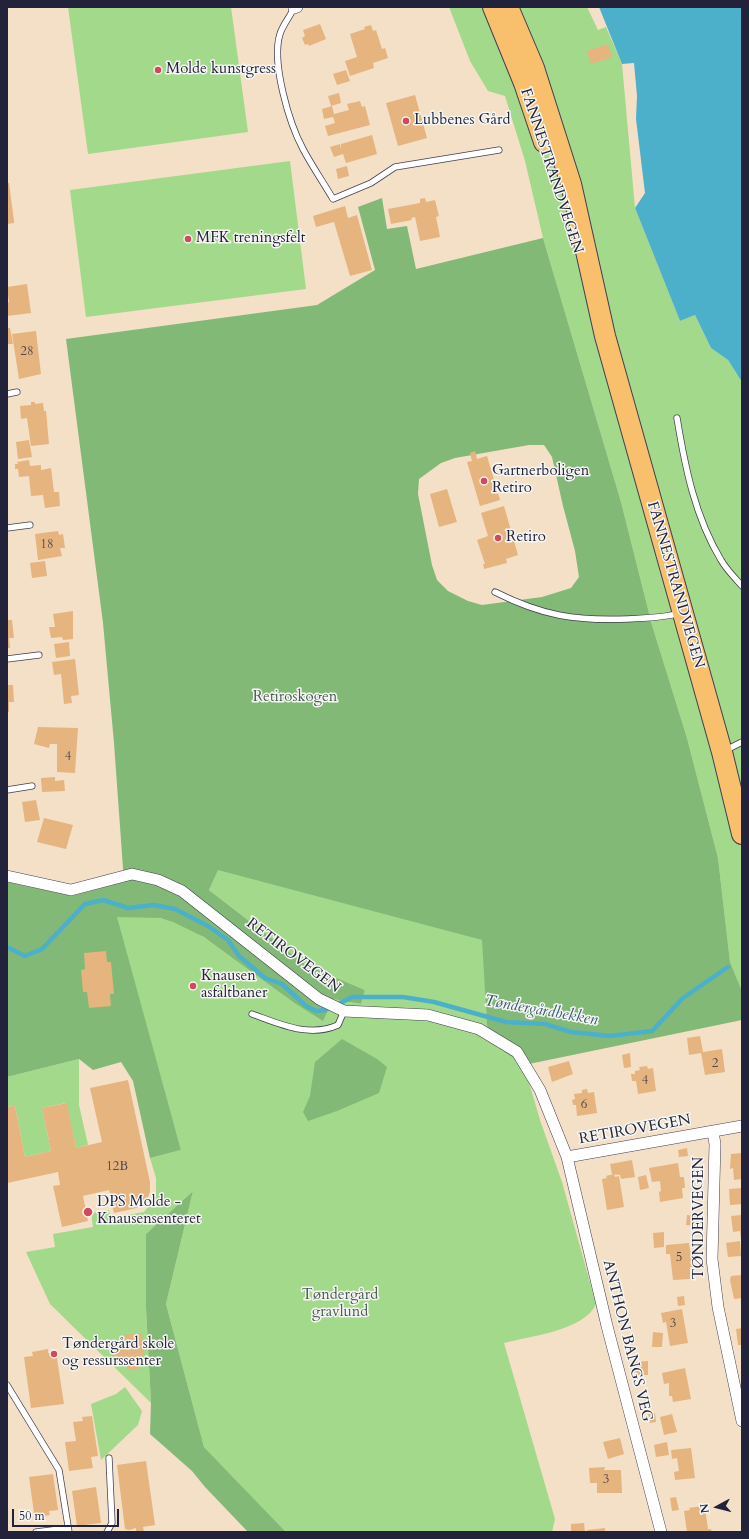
<!DOCTYPE html>
<html>
<head>
<meta charset="utf-8">
<style>
  body { margin:0 }
  #map { position:relative; width:749px; height:1539px; overflow:hidden; background:#f4e0c7; font-family:Cardo,serif }
  canvas { display:block }
  .frame { position:absolute; inset:0; border:8px solid #22223b; pointer-events:none }
  .north { position:absolute; left:697px; top:1487px; width:40px; height:40px; -webkit-text-stroke:3px #f6f6f2; paint-order:stroke; rotate:263deg; font-size:11px; font-weight:700; line-height:16px; text-align:center; color:#22223b }
  .north::after { content:''; display:block; margin:auto; width:14px; height:18px; background:#22223b; clip-path:polygon(50% 0,100% 100%,50% 72%,0 100%) }
  .scale { position:absolute; left:12px; top:1509px; width:107px; height:18px; box-sizing:border-box; border:2px solid #22223b; border-top:0; padding-left:5px; font-size:12px; line-height:14px; white-space:nowrap; color:#22223b; -webkit-text-stroke:3px #f6f6f2; paint-order:stroke }
</style>
</head>
<body>
<div id="map">
<canvas width="749" height="1539"></canvas>
<div class="frame"></div>
<div class="north">N</div>
<div class="scale">50 m</div>
</div>
<script>
const c = document.querySelector('canvas').getContext('2d');
c.lineJoin = 'round';
function fillPath(path, color) {
  c.fillStyle = color;
  c.fill(path, 'evenodd');
}
function trace(path, color, width, dash) {
  c.strokeStyle = color;
  c.lineWidth = width;
  c.lineCap = dash ? 'butt' : 'round';
  c.setLineDash(dash || []);
  c.stroke(path);
}
function label(font, color, halo, rows, align = 'center') {
  c.font = font + ' Cardo,serif';
  c.lineWidth = 3;
  c.setLineDash([]);
  c.textBaseline = 'middle';
  c.strokeStyle = halo;
  c.fillStyle = color;
  for (const [text, x, y, turn = 0] of rows) {
    c.save();
    c.translate(x, y);
    c.rotate((+turn || 0) * Math.PI / 180);
    c.textAlign = isNaN(turn) ? turn : align;
    if (halo) c.strokeText(text, 0, 0);
    c.fillText(text, 0, 0);
    c.restore();
  }
}
fillPath(new Path2D(`
  M68,7H231L248,132L88,154Z
  M449,7H587L598,30L606,27L622,64L635,208L680,321L695,315L711,348L728,360L742,382V991L730,962L718,858L687,738L652,625L621,502L543,238L525,161L505,96L488,91L470,61Z
  M290,161L306,289L86,317L70,190Z
  M218,869L483,940L488,1041L524,1065L540,1120L562,1182L596,1304C584,1331 530,1336 504,1343L555,1519L552,1532H286L204,1447L166,1304L193,1191L146,1234V1308L151,1403L50,1304L26,1252L55,1247L53,1234L93,1227L91,1213L109,1210L110,1218L144,1212L156,1196V1178L150,1158L181,1150L116,917C130,917 145,916 159,918C198,924 260,977 293,1002L333,999L361,1004L365,990L306,965L209,890Z
  M79,1059V1105L88,1145L76,1148L66,1103L42,1108L51,1151L25,1157L15,1106L7,1107V1077Z
  M125,1387L142,1411L138,1425L101,1460L91,1404L116,1394Z`), '#a3d98a');
fillPath(new Path2D(`
  M382,198L387,229L407,226L416,269L543,238L621,502L652,625L687,738L718,858L730,962L742,991V1020L524,1065L488,1041L482,940L218,870L209,890L306,965L365,990L361,1004L333,999L323,1021L293,1002L204,937L173,922L160,918L117,917L181,1150L150,1158L133,1081L121,1062L93,1070L79,1059L7,1077V882L72,896L124,882L114,743L103,623L66,339L317,305L375,270L358,207ZM529,445H544L552,457L563,506L575,551L579,577L571,588L542,597L482,605L468,601L448,591L437,580L432,565L418,494L419,479L441,463L455,458Z
  M342,1039L377,1059L387,1067L379,1093L337,1111L308,1121L303,1112L310,1096L315,1062Z
  M193,1191L166,1304L204,1447L286,1532H248L205,1487L192,1471L150,1434L151,1403L146,1308V1234Z`), '#82b976');
fillPath(new Path2D(`
  M599,7H742V382L728,360L711,348L695,315L680,321L635,208L645,193L636,119L637,96L634,63L622,64Z`), '#4cb0cb');
trace(new Path2D(`
  M7,947L25,956L42,949L85,904L103,900L128,908L154,905L175,909L208,926L228,940L239,956L265,978L282,984L306,1006L316,1011L325,1010L353,997H403L434,1002L506,1022L545,1024L571,1032L610,1036L652,1031L683,998L728,967`), '#4cb0cb', 4.5);
fillPath(new Path2D(`
  M320,24L326,39L309,46L308,44L305,45L302,38L305,36L303,30Z
  M371,25L373,31L376,30L382,49L385,48L388,58L373,63L374,68L350,76L345,61L357,57L350,34L365,29L364,27Z
  M608,44L612,57L591,64L587,51Z
  M346,70L350,81L337,85L333,74Z
  M339,93L341,103L331,106L328,96Z
  M415,95L427,138L398,146L386,103Z
  M360,101L362,107L365,106L370,125L328,136L325,126L335,123L333,117L324,119L322,109L332,106L334,114L349,110L347,104Z
  M372,135L377,154L346,163L343,154L334,157L330,147L340,144L341,149V144Z
  M347,166L349,176L338,179L336,169Z
  M7,183H9L14,221V223L7,224Z
  M425,198L426,202L435,200L439,216L436,217L440,237L420,241L415,217L411,218L412,220L391,224L388,209L420,203V199Z
  M345,206L348,218L357,215L372,270L350,276L334,222L316,227L313,216Z
  M27,284L31,313L7,316V303L9,302L7,287Z
  M7,328H10L13,344H7Z
  M36,331L41,374L19,379L12,334Z
  M31,402H35V404L43,403L44,411H46L49,444L31,446L27,418L21,419L20,406L31,405Z
  M29,440L32,457L18,459L16,442Z
  M475,451L477,459L487,456L500,500L480,506L467,462L472,461L470,453Z
  M29,460L30,466L41,465V470L51,468L54,492H59L60,506L45,508L43,495L31,496L29,476L19,477L18,469H15V464H18L17,462Z
  M447,489L457,522L439,527L430,494Z
  M504,506L518,555L506,559L507,563L484,569L483,564H485L477,540L488,536L481,513Z
  M58,531L59,535L63,534L65,548H60L62,556L38,560L35,534Z
  M45,561L47,576L32,578L30,563Z
  M73,611V639L63,640L62,637L51,638L49,627H55L53,614Z
  M7,620H12L14,638H9L10,648H7Z
  M69,642L70,656L56,658L54,644Z
  M75,659L79,695L71,696L72,703L64,704L61,674L54,675L52,662Z
  M7,685H13L14,702H9V712H7Z
  M38,727L78,728L75,773L57,772V744H50L49,748L34,744Z
  M55,777V781L64,780L65,791L42,792L41,778Z
  M36,800L40,820L25,822L22,802Z
  M44,818L73,825L66,849L37,842Z
  M106,951L107,962H111L114,994H110L111,1006L89,1008L87,992H83L81,970L85,969L84,953Z
  M700,1036L703,1052L722,1049L725,1072L705,1075L701,1053L689,1055L687,1038Z
  M630,1053L631,1067L624,1068L622,1055Z
  M569,1061L573,1074L552,1082L548,1067Z
  M647,1066L648,1069L653,1068L656,1091L638,1094L636,1081H632L631,1074H635V1071L640,1070L639,1067Z
  M128,1080L150,1182V1192L146,1202L137,1208L114,1213L109,1190L83,1196L88,1221L62,1227L53,1186L60,1185L58,1172L7,1183V1107L15,1106L25,1157L51,1151L42,1108L67,1103L76,1148L102,1142L90,1088Z
  M587,1089L588,1093L594,1092L597,1113L577,1116L576,1105H573L572,1100L575,1099L574,1094L582,1093V1090Z
  M687,1148L688,1156L679,1157L678,1150Z
  M742,1153V1179L734,1180L733,1168L730,1169L731,1154Z
  M632,1160L635,1177L621,1179L620,1175L612,1174L610,1164Z
  M678,1163L680,1177H684L685,1188H682L683,1198L660,1202L659,1192L661,1191L660,1181L652,1182L649,1168Z
  M614,1174L615,1177L619,1176L624,1207L607,1210L602,1179L607,1178L606,1176Z
  M646,1175L649,1188L640,1190L638,1177Z
  M742,1188V1204L730,1205L729,1189Z
  M687,1215L700,1216L699,1226L686,1225Z
  M742,1215V1240H741L740,1231L733,1232L731,1216Z
  M664,1232V1247L654,1248L653,1233Z
  M740,1241L741,1256L728,1257L726,1243Z
  M689,1243L690,1251H693L694,1267H690V1279L673,1280L670,1254H666V1245Z
  M742,1275V1298L734,1299L730,1280L731,1276Z
  M684,1296L685,1305L678,1306L677,1297Z
  M682,1309L688,1343L670,1346L666,1322L663,1323L661,1313Z
  M742,1328V1345H738L736,1329Z
  M653,1332L663,1333L662,1347H652Z
  M142,1333L144,1356H139L140,1369L127,1370V1366L120,1365L117,1358H114L113,1343L125,1342L124,1335Z
  M48,1349V1353L56,1352L64,1404L31,1408L24,1357L33,1356L32,1352Z
  M648,1361V1375H635V1362Z
  M685,1368L691,1399L673,1402L672,1396H669V1383L664,1384L662,1373Z
  M655,1413L656,1422L650,1423L648,1414Z
  M672,1414L677,1432L664,1435L660,1417Z
  M92,1416L98,1456L91,1457L93,1468L69,1471L65,1442L76,1441L73,1422L83,1421L82,1417Z
  M620,1438L624,1454L608,1459L603,1442Z
  M667,1442L669,1455L656,1457L654,1445Z
  M691,1448L695,1478L675,1480L674,1472L679,1471L677,1458L672,1459L671,1450Z
  M146,1461L155,1525L143,1527L144,1532H136V1528L129,1530L125,1529L117,1465Z
  M605,1467L604,1470H621L622,1493H597V1483H590L589,1468Z
  M53,1474L58,1510L49,1511L50,1515L37,1517V1513H34L29,1477Z
  M96,1487L101,1523L77,1526L72,1491Z
  M676,1497L679,1510L672,1511L670,1498Z
  M703,1506L705,1508L708,1529H711L712,1532H687L684,1511L690,1510L689,1508Z
  M584,1523L585,1532H571V1524Z
  M605,1528V1532H587V1530Z`), '#e5b47f');
const lane = new Path2D(`
  M294,7C291,16 283,24 280,34C271,62 289,123 303,149C312,166 323,182 333,199L371,183L395,167L499,150
  M7,394L17,392
  M677,418C685,467 695,517 721,560C726,569 735,578 742,586
  M7,528L30,525
  M495,592C543,616 575,621 628,619C646,618 663,618 680,613
  M7,659L39,655
  M726,750L742,742
  M7,790L32,786
  M252,1014C280,1024 309,1038 338,1025L344,1011
  M7,1385L59,1470L69,1532
  M36,1532L68,1528
  M107,1532L112,1523L109,1458`);
const street = new Path2D(`
  M294,8L297,7
  M7,876L71,890L132,874L158,880L182,891L319,999L344,1011L428,1015L479,1029L517,1052L540,1090L567,1157L742,1126
  M713,1132L715,1144L712,1259L718,1307L742,1421
  M567,1157L607,1326L661,1532`);
const highway = new Path2D(`
  M493,7L524,83L544,142
  M508,7L534,68L571,184L605,336L722,752L742,834`);
trace(lane, '#423e50', 7);
trace(street, '#423e50', 12);
trace(highway, '#423e50', 22);
trace(lane, '#fff', 5.5);
trace(street, '#fff', 11);
trace(highway, '#f8bf6c', 20);
for (const [x, y, r, color] of [
  [158,70,4,"#d1495b"],
  [406,121,4,"#d1495b"],
  [188,239,4,"#d1495b"],
  [484,481,4,"#d1495b"],
  [498,538,4,"#d1495b"],
  [193,986,4,"#d1495b"],
  [88,1212,5,"#d1495b"],
  [54,1354,4,"#d1495b"]
]) {
  const dot = new Path2D();
  dot.arc(x, y, r, 0, 2 * Math.PI);
  c.fillStyle = color;
  c.fill(dot);
  trace(dot, '#f6f6f2', 1.5);
}
label('13px', '#53464c', null, [
  ["28",27,352],
  ["18",47,545],
  ["4",68,757],
  ["2",715,1064],
  ["4",645,1081],
  ["6",584,1105],
  ["12B",117,1167],
  ["5",679,1258],
  ["3",673,1324],
  ["3",606,1480]
]);
label('15px', '#22223b', '#f6f6f2', [
  ["Molde kunstgress",166,70],
  ["Lubbenes Gård",414,121],
  ["MFK treningsfelt",196,239],
  ["Gartnerboligen",492,472],
  ["Retiro",492,489],
  ["Retiro",506,538],
  ["Knausen",201,977],
  ["asfaltbaner",201,994],
  ["DPS Molde -",97,1203],
  ["Knausensenteret",97,1220],
  ["Tøndergård skole",62,1345],
  ["og ressurssenter",62,1362]
], 'left');
label('15px', '#22223b', '#f6f6f2', [
  ["FANNESTRANDVEGEN",551,171,72],
  ["FANNESTRANDVEGEN",675,585,74],
  ["RETIROVEGEN",293,956,37],
  ["RETIROVEGEN",635,1130,-10],
  ["TØNDERVEGEN",700,1218,-90],
  ["ANTHON BANGS VEG",627,1341,76]
]);
label('15px', '#495953', '#f6f6f2', [
  ["Retiroskogen",295,698],
  ["Tøndergård",340,1296],
  ["gravlund",340,1313]
]);
label('italic 16px', '#335b75', '#f6f6f2', [
  ["Tøndergårdbekken",541,1011,10]
]);
</script>
</body>
</html>
